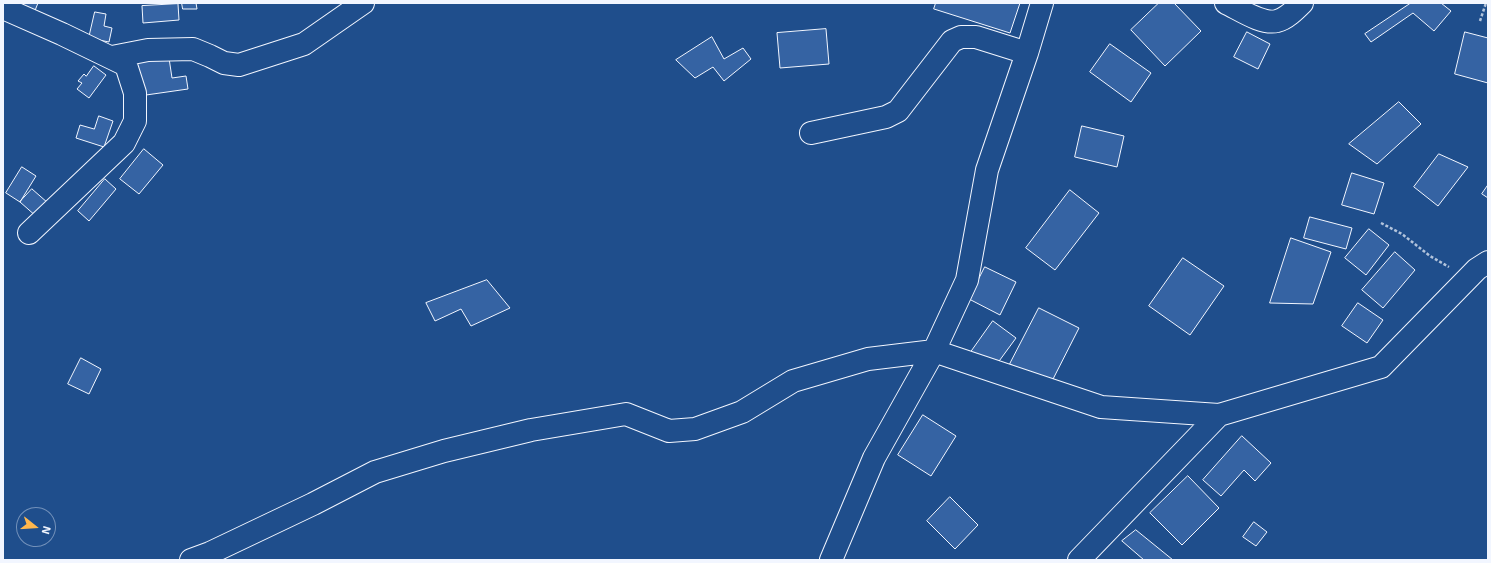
<!DOCTYPE html>
<html>
<head>
<meta charset="utf-8">
<style>
  body { margin:0 }
  #map { position:relative; width:1491px; height:563px; overflow:hidden; background:#1f4e8c; font-family:"Exo 2",sans-serif }
  canvas { display:block }
  .frame { position:absolute; inset:0; border:4px solid #f2f6ff; pointer-events:none }
  .north { position:absolute; left:16px; top:507px; width:40px; height:40px; box-sizing:border-box; background:#1f4e8c; border:1px solid #7391ba; border-radius:50%; rotate:107deg; font-size:11px; font-weight:700; line-height:16px; text-align:center; color:#f2f6ff }
  .north::after { content:''; display:block; margin:auto; width:14px; height:18px; background:#ffb74d; clip-path:polygon(50% 0,100% 100%,50% 72%,0 100%) }
</style>
</head>
<body>
<div id="map">
<canvas width="1491" height="563"></canvas>
<div class="frame"></div>
<div class="north">N</div>
</div>
<script>
const c = document.querySelector('canvas').getContext('2d');
c.lineJoin = 'round';
function fillPath(path, color) {
  c.fillStyle = color;
  c.fill(path, 'evenodd');
}
function trace(path, color, width, dash) {
  c.strokeStyle = color;
  c.lineWidth = width;
  c.lineCap = dash ? 'butt' : 'round';
  c.setLineDash(dash || []);
  c.stroke(path);
}
const building = new Path2D(`
  M10,3H38L34,13Z
  M182,3H196L197,9H183Z
  M936,3H1020L1010,33L934,9Z
  M1159,3H1174L1201,31L1165,66L1131,30Z
  M1411,3H1441L1451,11L1434,31L1413,13L1371,42L1365,34Z
  M178,4L179,20L143,23L142,6Z
  M95,12L106,14L104,26L112,28L109,42L89,38Z
  M826,29L829,64L780,68L777,33Z
  M1247,32L1270,44L1258,69L1234,57Z
  M1465,32L1488,38V83L1455,74Z
  M712,37L724,59L743,48L751,59L724,81L713,67L695,78L676,60Z
  M1110,44L1151,73L1131,102L1090,72Z
  M169,58L172,78L186,76L188,89L139,96L135,63Z
  M94,66L106,75L89,98L77,89L82,83L78,81L84,74L86,76Z
  M1399,102L1421,124L1377,164L1349,144Z
  M99,116L113,121L104,147L76,138L80,125L94,129Z
  M1082,126L1124,136L1117,167L1075,157Z
  M144,149L163,165L139,194L120,179Z
  M1439,154L1468,167L1438,206L1414,187Z
  M22,167L36,176L20,202L6,193Z
  M1352,173L1384,183L1374,214L1342,205Z
  M105,179L116,189L89,221L78,211Z
  M1488,185V198L1482,194Z
  M32,189L48,203L37,217L20,202Z
  M1070,190L1099,213L1055,270L1026,248Z
  M1310,217L1352,228L1346,249L1304,238Z
  M1369,229L1389,245L1366,275L1345,258Z
  M1291,238L1331,252L1313,304L1270,303Z
  M1395,252L1415,270L1383,308L1362,290Z
  M1183,258L1224,286L1190,335L1149,306Z
  M985,267L1016,282L1000,315L969,299Z
  M487,280L510,308L471,326L461,309L435,321L426,303Z
  M1358,303L1383,320L1367,343L1342,326Z
  M1039,308L1079,328L1050,385L1010,364Z
  M993,321L1016,338L994,368L971,352Z
  M81,358L101,369L89,394L68,384Z
  M923,415L956,436L931,476L898,455Z
  M1242,436L1271,463L1255,481L1244,470L1221,496L1203,480Z
  M1188,476L1219,508L1182,545L1150,513Z
  M950,497L978,525L955,549L927,521Z
  M1254,522L1267,532L1256,546L1243,537Z
  M1136,530L1173,560H1144L1122,541Z`);
fillPath(building, '#3563a3');
trace(building, '#f2f6ff', 1);
const minor = new Path2D(`
  M1226,3C1239,9 1262,25 1277,21C1286,19 1295,10 1302,3
  M3,8L62,34L126,65L135,93V121L124,143L29,233
  M112,57L148,50L193,49L210,56L224,63L239,65L304,44L363,3
  M811,133L886,117L898,111L952,41L961,37H976L1027,53
  M191,560L210,553L313,504L375,472L444,451L531,430L626,414L669,431L695,429L742,412L793,381L868,359L934,351L1101,407L1219,415L1381,367L1477,269L1488,262
  M831,560L874,458L934,351L967,280L987,170L1027,53L1042,3
  M1079,560L1219,415`);
trace(minor, '#f2f6ff', 24);
trace(new Path2D(`
  M1480,21L1486,3
  M1381,223L1402,234L1430,256L1449,267`), '#b3c4dc', 2.5, [3, 2]);
trace(minor, '#1f4e8c', 22);
</script>
</body>
</html>
